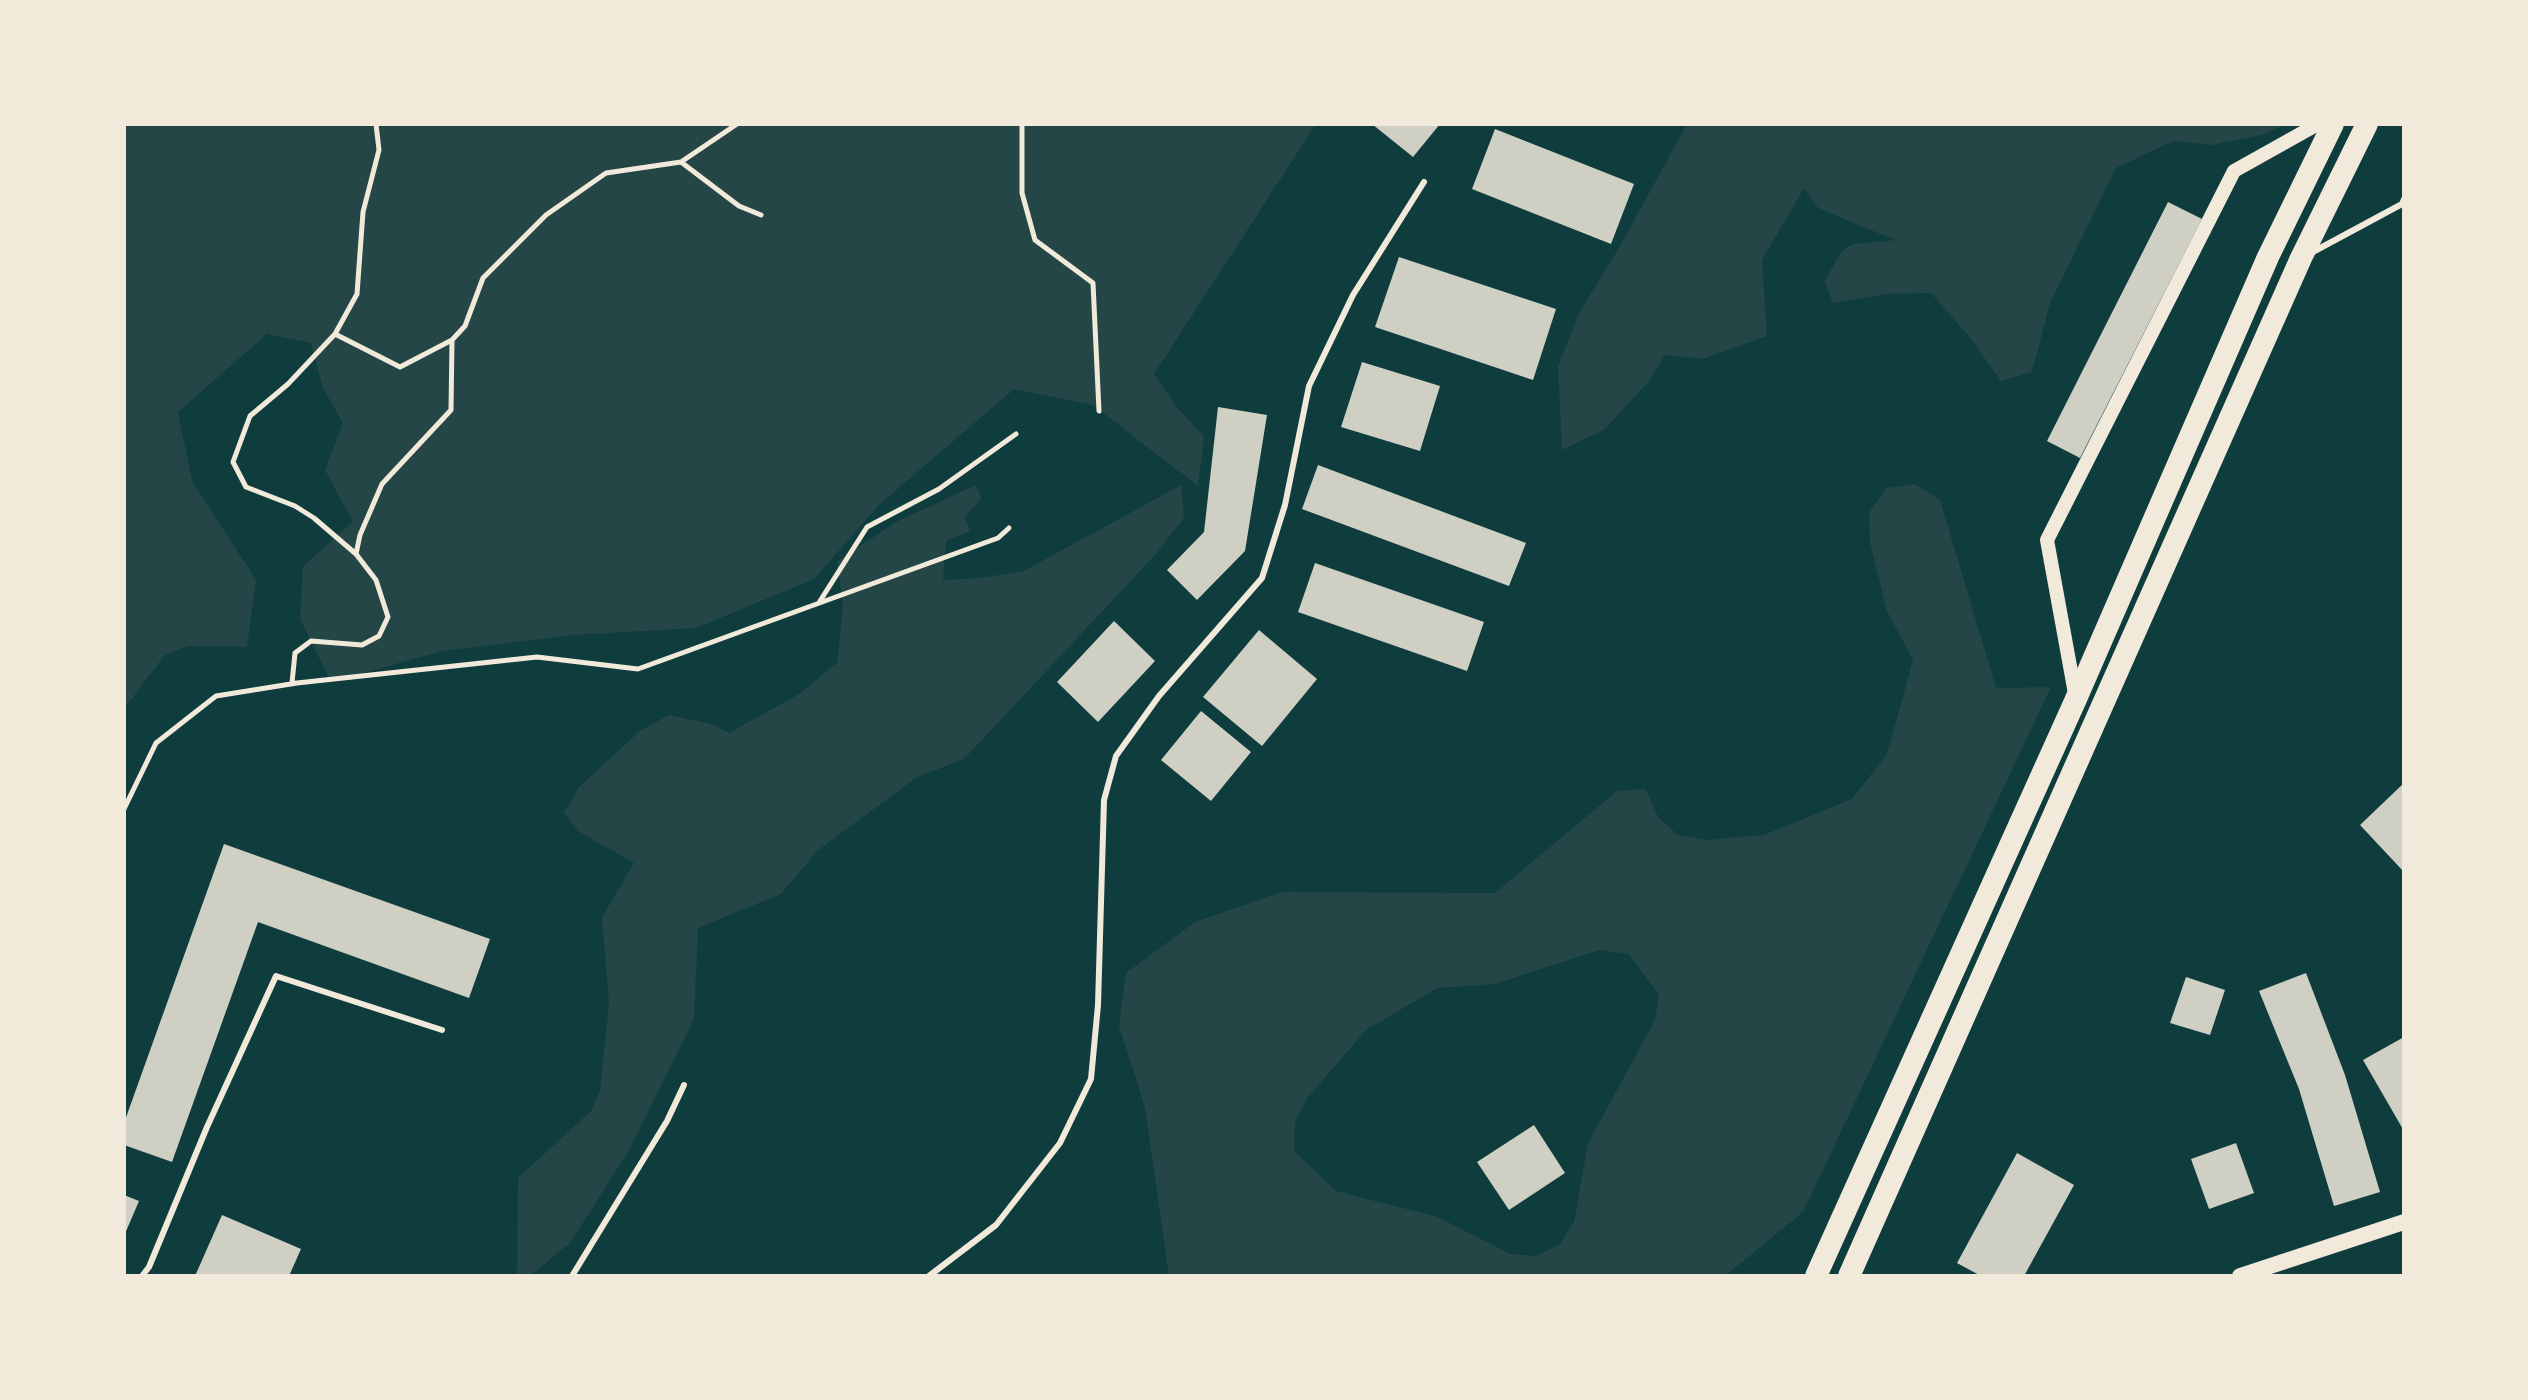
<!DOCTYPE html>
<html>
<head>
<meta charset="utf-8">
<style>
  body { margin:0 }
  #map { position:relative; width:2528px; height:1400px; overflow:hidden; background:#0f3d3e; font-family:"Alegreya Sans",sans-serif }
  canvas { display:block }
  .frame { position:absolute; inset:0; border:126px solid #f1e9da; pointer-events:none }
</style>
</head>
<body>
<div id="map">
<canvas width="2528" height="1400"></canvas>
<div class="frame"></div>
</div>
<script>
const c = document.querySelector('canvas').getContext('2d');
c.lineJoin = 'round';
function fillPath(path, color) {
  c.fillStyle = color;
  c.fill(path, 'evenodd');
}
function trace(path, color, width, dash) {
  c.strokeStyle = color;
  c.lineWidth = width;
  c.lineCap = dash ? 'butt' : 'round';
  c.setLineDash(dash || []);
  c.stroke(path);
}
fillPath(new Path2D(`
  M124,124L210,125L1316,124L1154,374L1177,407L1204,437L1198,486L1093,405L1014,389L880,504L814,579L696,628L574,635L442,651L331,682L300,619L303,566L353,522L325,470L343,423L323,388L311,343L267,334L178,412L192,481L256,580L247,647L188,646L164,656L124,709Z
  M1687,124H2285L2265,134L2212,145L2173,141L2116,168L2050,303L2032,372L2001,381L1968,335L1931,293L1886,294L1833,303L1825,282C1850,233 1846,247 1895,240L1818,208L1804,188L1762,260L1767,336L1703,359L1665,355L1649,381L1605,429L1562,450L1558,366L1580,311L1619,248Z
  M1915,484L1940,500L1996,688L2051,687L1803,1212L1725,1276H1169L1145,1107L1119,1026L1126,973L1195,922L1282,892L1495,893L1617,791L1646,789L1658,817L1678,835L1706,840L1764,835L1852,799L1887,754L1913,660L1887,611L1870,543L1869,513L1886,488ZM1599,950L1629,954L1659,995L1655,1020L1588,1143L1574,1222L1560,1244L1537,1256L1510,1254L1438,1217L1336,1191L1294,1151L1295,1122L1308,1097L1366,1030L1437,988L1495,984Z
  M976,485L981,499L965,517L970,531L946,541L943,580L981,578L1024,571L1181,485L1184,518L1155,555L964,759L917,777L817,851L781,894L698,928L694,1019L629,1150L570,1243L530,1276H517L518,1178L591,1111L600,1090L609,1004L602,917L634,863L578,831L564,813L579,787L641,730L669,715L711,724L729,733L799,694L837,663L843,605L837,561L898,521Z`), '#244646');
fillPath(new Path2D(`
  M1372,124H1440L1413,157Z
  M1495,129L1634,184L1611,244L1472,189Z
  M2168,202L2202,219L2080,458L2047,441Z
  M1399,257L1556,309L1533,380L1375,327Z
  M1362,362L1440,386L1420,451L1341,427Z
  M1218,407L1267,415L1245,551L1197,600L1167,570L1204,532Z
  M1318,465L1526,543L1509,586L1302,509Z
  M1315,563L1484,622L1467,671L1298,612Z
  M1114,621L1155,661L1098,722L1057,682Z
  M1259,630L1317,679L1262,746L1203,697Z
  M1201,711L1251,752L1211,801L1161,760Z
  M2404,783V872L2360,825Z
  M224,844L490,939L469,998L258,922L172,1162L124,1145V1123Z
  M2306,973L2345,1075L2380,1192L2334,1206L2299,1089L2259,991Z
  M2186,977L2225,990L2210,1035L2170,1023Z
  M2404,1037V1131L2363,1060Z
  M1534,1125L1565,1173L1509,1210L1477,1162Z
  M2236,1143L2254,1193L2209,1209L2191,1159Z
  M2017,1153L2074,1185L2024,1276H1981L1957,1263Z
  M124,1195L139,1201L124,1236Z
  M222,1215L301,1249L289,1276H195Z`), '#cfcfc3');
trace(new Path2D(`
  M1022,124V193L1035,240L1093,283L1099,411
  M681,162L739,206L761,215
  M335,334L357,294L363,212L379,150L376,124
  M356,554L314,518L295,506L246,487L233,462L250,416L288,384L335,334L400,367L452,340
  M820,601L867,527L939,489L1016,434
  M292,683L295,653L311,641L362,645L379,636L388,617L376,580L356,554L360,535L382,484L451,410L452,340L465,326L483,278L546,215L606,173L681,162L737,124
  M124,809L156,743L216,696L297,683L537,657L638,669L998,538L1009,528`), '#f1e9da', 5);
trace(new Path2D(`
  M2311,253L2402,204L2404,199
  M142,1276L149,1267L207,1127L276,976L442,1030
  M572,1276L667,1121L684,1085
  M929,1276L996,1225L1060,1143L1091,1079L1098,1005L1104,800L1116,756L1159,696L1262,578L1285,505L1309,386L1353,295L1424,182`), '#f1e9da', 6);
trace(new Path2D(`
  M2076,699L2047,540L2234,171L2318,124`), '#f1e9da', 14);
trace(new Path2D(`
  M2240,1276L2404,1222`), '#f1e9da', 16);
trace(new Path2D(`
  M1816,1276L2076,699L2268,257L2333,124
  M1849,1276L2301,258L2367,124`), '#f1e9da', 22);
</script>
</body>
</html>
